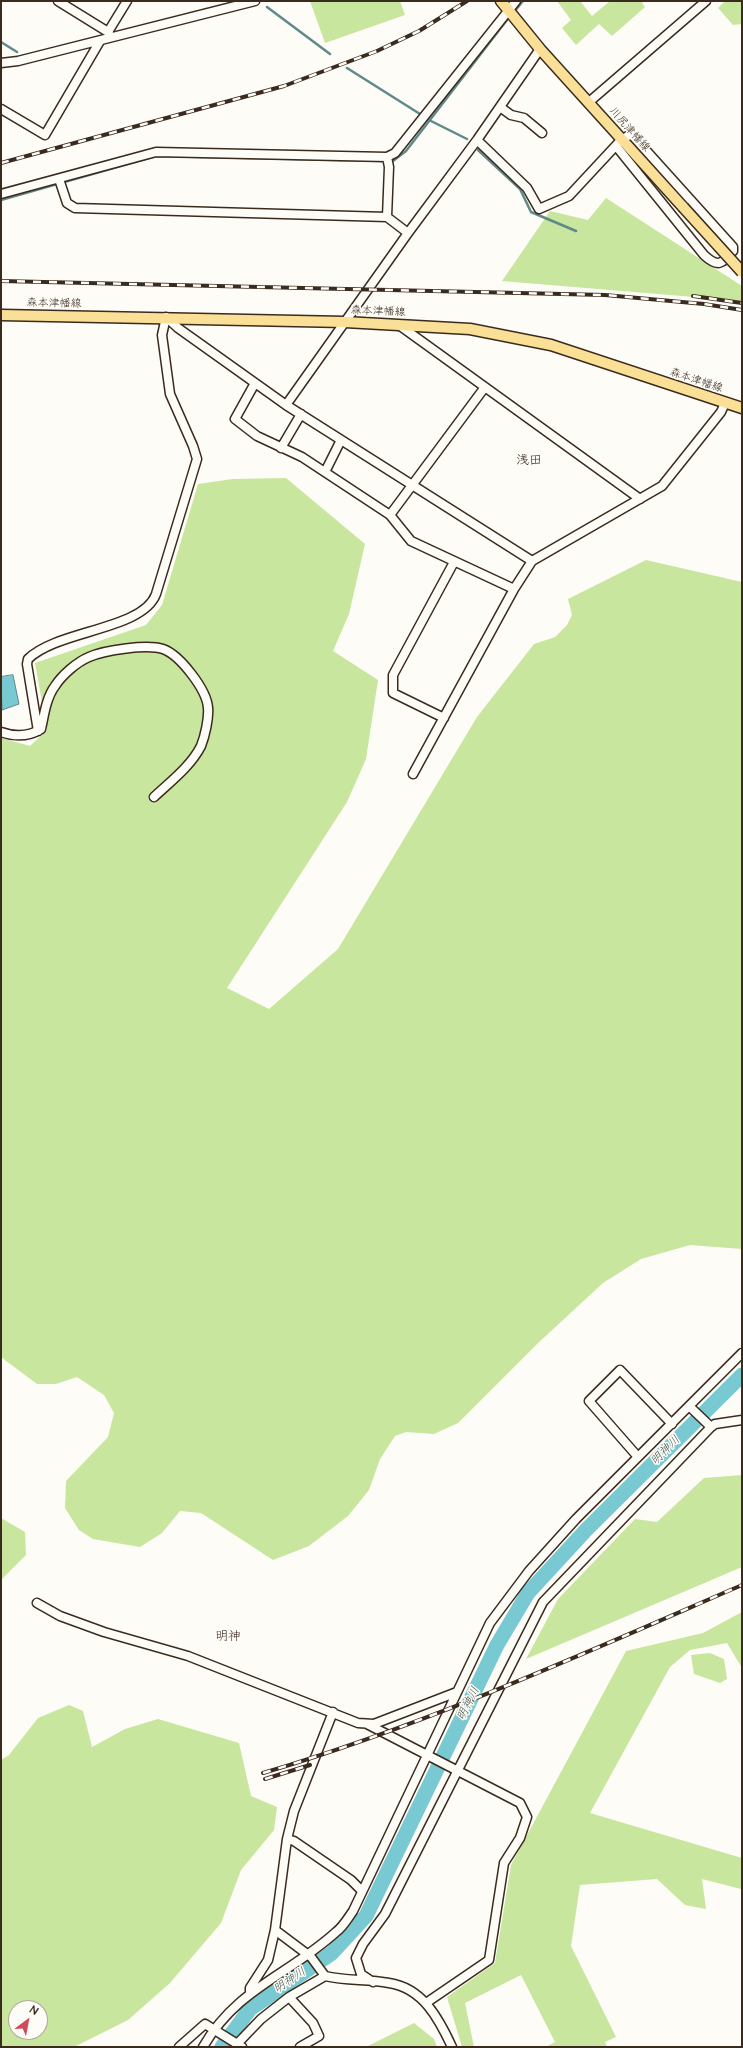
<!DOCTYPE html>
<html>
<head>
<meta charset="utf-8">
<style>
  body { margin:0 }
  #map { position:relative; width:743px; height:2048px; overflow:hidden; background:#fdfcf7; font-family:"Architects Daughter",sans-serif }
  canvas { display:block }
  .frame { position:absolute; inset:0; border:2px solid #3b2a1e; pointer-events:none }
  .north { position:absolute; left:8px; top:2000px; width:40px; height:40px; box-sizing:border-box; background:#fdfcf7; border:1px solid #afa8a0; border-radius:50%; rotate:32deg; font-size:11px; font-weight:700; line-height:16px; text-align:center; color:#3b2a1e }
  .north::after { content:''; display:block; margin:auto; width:14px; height:18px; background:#d1495b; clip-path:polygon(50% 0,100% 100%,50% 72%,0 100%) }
</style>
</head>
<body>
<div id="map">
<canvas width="743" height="2048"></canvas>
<div class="frame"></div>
<div class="north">N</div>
</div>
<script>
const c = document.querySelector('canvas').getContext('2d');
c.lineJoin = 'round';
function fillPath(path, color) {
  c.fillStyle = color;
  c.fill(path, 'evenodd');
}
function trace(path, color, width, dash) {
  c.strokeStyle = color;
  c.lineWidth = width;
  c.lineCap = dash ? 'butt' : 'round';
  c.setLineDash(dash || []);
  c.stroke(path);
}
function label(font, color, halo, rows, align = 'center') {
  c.font = font + ' "Architects Daughter","Klee One",sans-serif';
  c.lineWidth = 3;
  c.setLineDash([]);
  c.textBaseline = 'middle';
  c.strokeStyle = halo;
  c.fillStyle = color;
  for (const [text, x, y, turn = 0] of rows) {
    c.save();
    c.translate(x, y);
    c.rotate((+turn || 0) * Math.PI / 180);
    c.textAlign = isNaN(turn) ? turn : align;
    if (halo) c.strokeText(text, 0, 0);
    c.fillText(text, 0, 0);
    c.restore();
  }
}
fillPath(new Path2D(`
  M310,1H400L405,15L325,43Z
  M557,1H580L592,16L610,1H646L642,3L645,7L612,36L599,24L576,45L562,28L571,20Z
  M725,1H742V24L733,25L718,8Z
  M606,198L742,286V301L502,281L550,211L588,220Z
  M286,478L365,544L349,614L333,651L378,680L366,759L347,802L227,988L269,1009L338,949L477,717L534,644L555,637L567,625L572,615L568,599L646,560L742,582V1249L690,1245L641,1259L603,1283L537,1344L458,1423L434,1434L406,1432L395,1436L380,1459L369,1490L348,1516L309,1546L273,1560L201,1513L180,1511L162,1533L140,1547L93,1539L79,1530L65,1508L66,1481L108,1437L114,1413L104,1395L77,1377L56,1384H37L1,1357V738L30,746L47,730L35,663L146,625L162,605L198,484L233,479Z
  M742,1475V1567L526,1659L558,1599L635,1519L657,1522L704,1478Z
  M1,1518L25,1532L26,1555L1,1580Z
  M742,1612V1668L727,1643L690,1650L670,1667L590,1813L742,1858L741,1889L702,1879L706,1909L685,1905L657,1879L580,1885L571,1946L616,2037L605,2042L607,2047H546L555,2042L521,1975L465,2003L474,2047H462L447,1997L495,1963L511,1865L626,1651L703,1633Z
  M710,1653L724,1659L727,1679L720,1683L694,1674L691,1655Z
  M69,1705L83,1711L92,1747L125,1729L158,1719L239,1743L251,1796L277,1807L274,1830L241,1870L221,1923L170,1983L128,2020L74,2047H1V1760L9,1755L38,1718ZM16,2008H40V2032H16Z
  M414,2023L434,2039L437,2047H366Z`), '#c8e69e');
const water = new Path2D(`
  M13,675L19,704L2,710L1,677Z`);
fillPath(water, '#78c9d1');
trace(water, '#608989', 1);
trace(new Path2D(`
  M267,7L330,54
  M514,12L523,1
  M1,42L17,52
  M347,68L420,114
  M427,119L467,139
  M478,150L520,189L531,212L576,231
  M389,161H393L406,151L510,16
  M1,200L156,156L382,161`), '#608989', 2.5);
trace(new Path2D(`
  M222,2047L250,2009L332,1953L366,1916L497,1645L528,1593L586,1530L742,1375`), '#78c9d1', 15);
const minor = new Path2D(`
  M58,1L108,32L111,37
  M108,32L127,1
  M1,63L18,61L255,1
  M589,102L706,1
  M500,107L511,115L524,118L542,133
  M1,109L45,135L100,41
  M477,140L527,188L539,209L569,196L622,139L630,135L633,136L733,247V251C722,264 718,268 704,255L616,146
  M387,157L389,167L387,217
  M59,179L67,203L75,208L387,217L408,233
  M1,194L156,152L387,157L395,153L516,1
  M399,325L640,499
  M255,383L235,419L257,436L302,457L390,515L411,541L514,589
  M286,405L408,233L477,140L540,49
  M281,448L301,414
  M325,472L341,440
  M390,515L485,387
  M444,718L393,693V675L454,562
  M38,731L27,664L28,659C57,630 143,630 156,594L197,459L193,446L170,394L162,335L166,317L178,328L286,405L532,561L662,486L721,412L725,403
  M1,732C15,737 28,737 41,729C44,716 46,698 55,686C62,675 77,662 89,657C105,650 147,644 163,649C180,655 207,690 208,708C209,718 205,736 201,746C191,766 170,782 154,797
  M413,774L514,589L532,561
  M689,1406L711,1427
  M638,1457L589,1401L620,1370L672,1424
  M37,1603L60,1616L104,1632L188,1656L358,1723L374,1724L457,1692
  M333,1712L294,1811L287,1839L275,1930L311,1957L325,1976C346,1981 367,1979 389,1983C423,1988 439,2019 452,2047
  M367,1724L520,1803L527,1817L520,1838L504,1863L489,1960L426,2003
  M287,1839L294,1841L351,1880L361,1890
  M373,1982L361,1974L356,1958L363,1944L385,1914L543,1602L711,1427L715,1424L742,1420
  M250,1993V1988L268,1960L275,1930
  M289,1997L313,2023L319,2036L300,2047
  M237,2044L261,2019L289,1997L325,1976
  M179,2047L205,2024L242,2047
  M203,2047C237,1988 289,1975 336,1932C343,1927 348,1918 353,1911L490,1623L529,1571L576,1519L742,1353`);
const major = new Path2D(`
  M501,1L540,49L683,207
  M1,315L345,322L470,329L551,345L742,408`);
trace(minor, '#3b2a1e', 11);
trace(major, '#3b2a1e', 13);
trace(minor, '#fdfcf7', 8);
trace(major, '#fadf96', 10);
const rail = new Path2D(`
  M1,163L284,86L377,51L419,31L467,1
  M1,281L605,295L704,304L742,310
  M693,296L742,303
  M263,1773C428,1724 585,1653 742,1585
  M265,1779L310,1765`);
trace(rail, '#3b2a1e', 4);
trace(rail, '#fdfcf7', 2.5, [8]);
const majorBridge = new Path2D(`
  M683,207L742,272`);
trace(majorBridge, '#3b2a1e', 13, []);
trace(majorBridge, '#fadf96', 10);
label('11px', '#3b2a1e', '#fdfcf7', [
  ["川尻津幡線",629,130,48],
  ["森本津幡線",54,304,1],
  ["森本津幡線",378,312,2],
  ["森本津幡線",696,381,18]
]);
label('italic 12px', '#4d5a54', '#fdfcf7', [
  ["明神川",666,1451,-45],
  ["明神川",469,1704,-64],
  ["明神川",290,1981,-34]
]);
label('13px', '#3b2a1e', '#fdfcf7', [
  ["浅田",529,461],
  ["明神",228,1637]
]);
</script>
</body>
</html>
